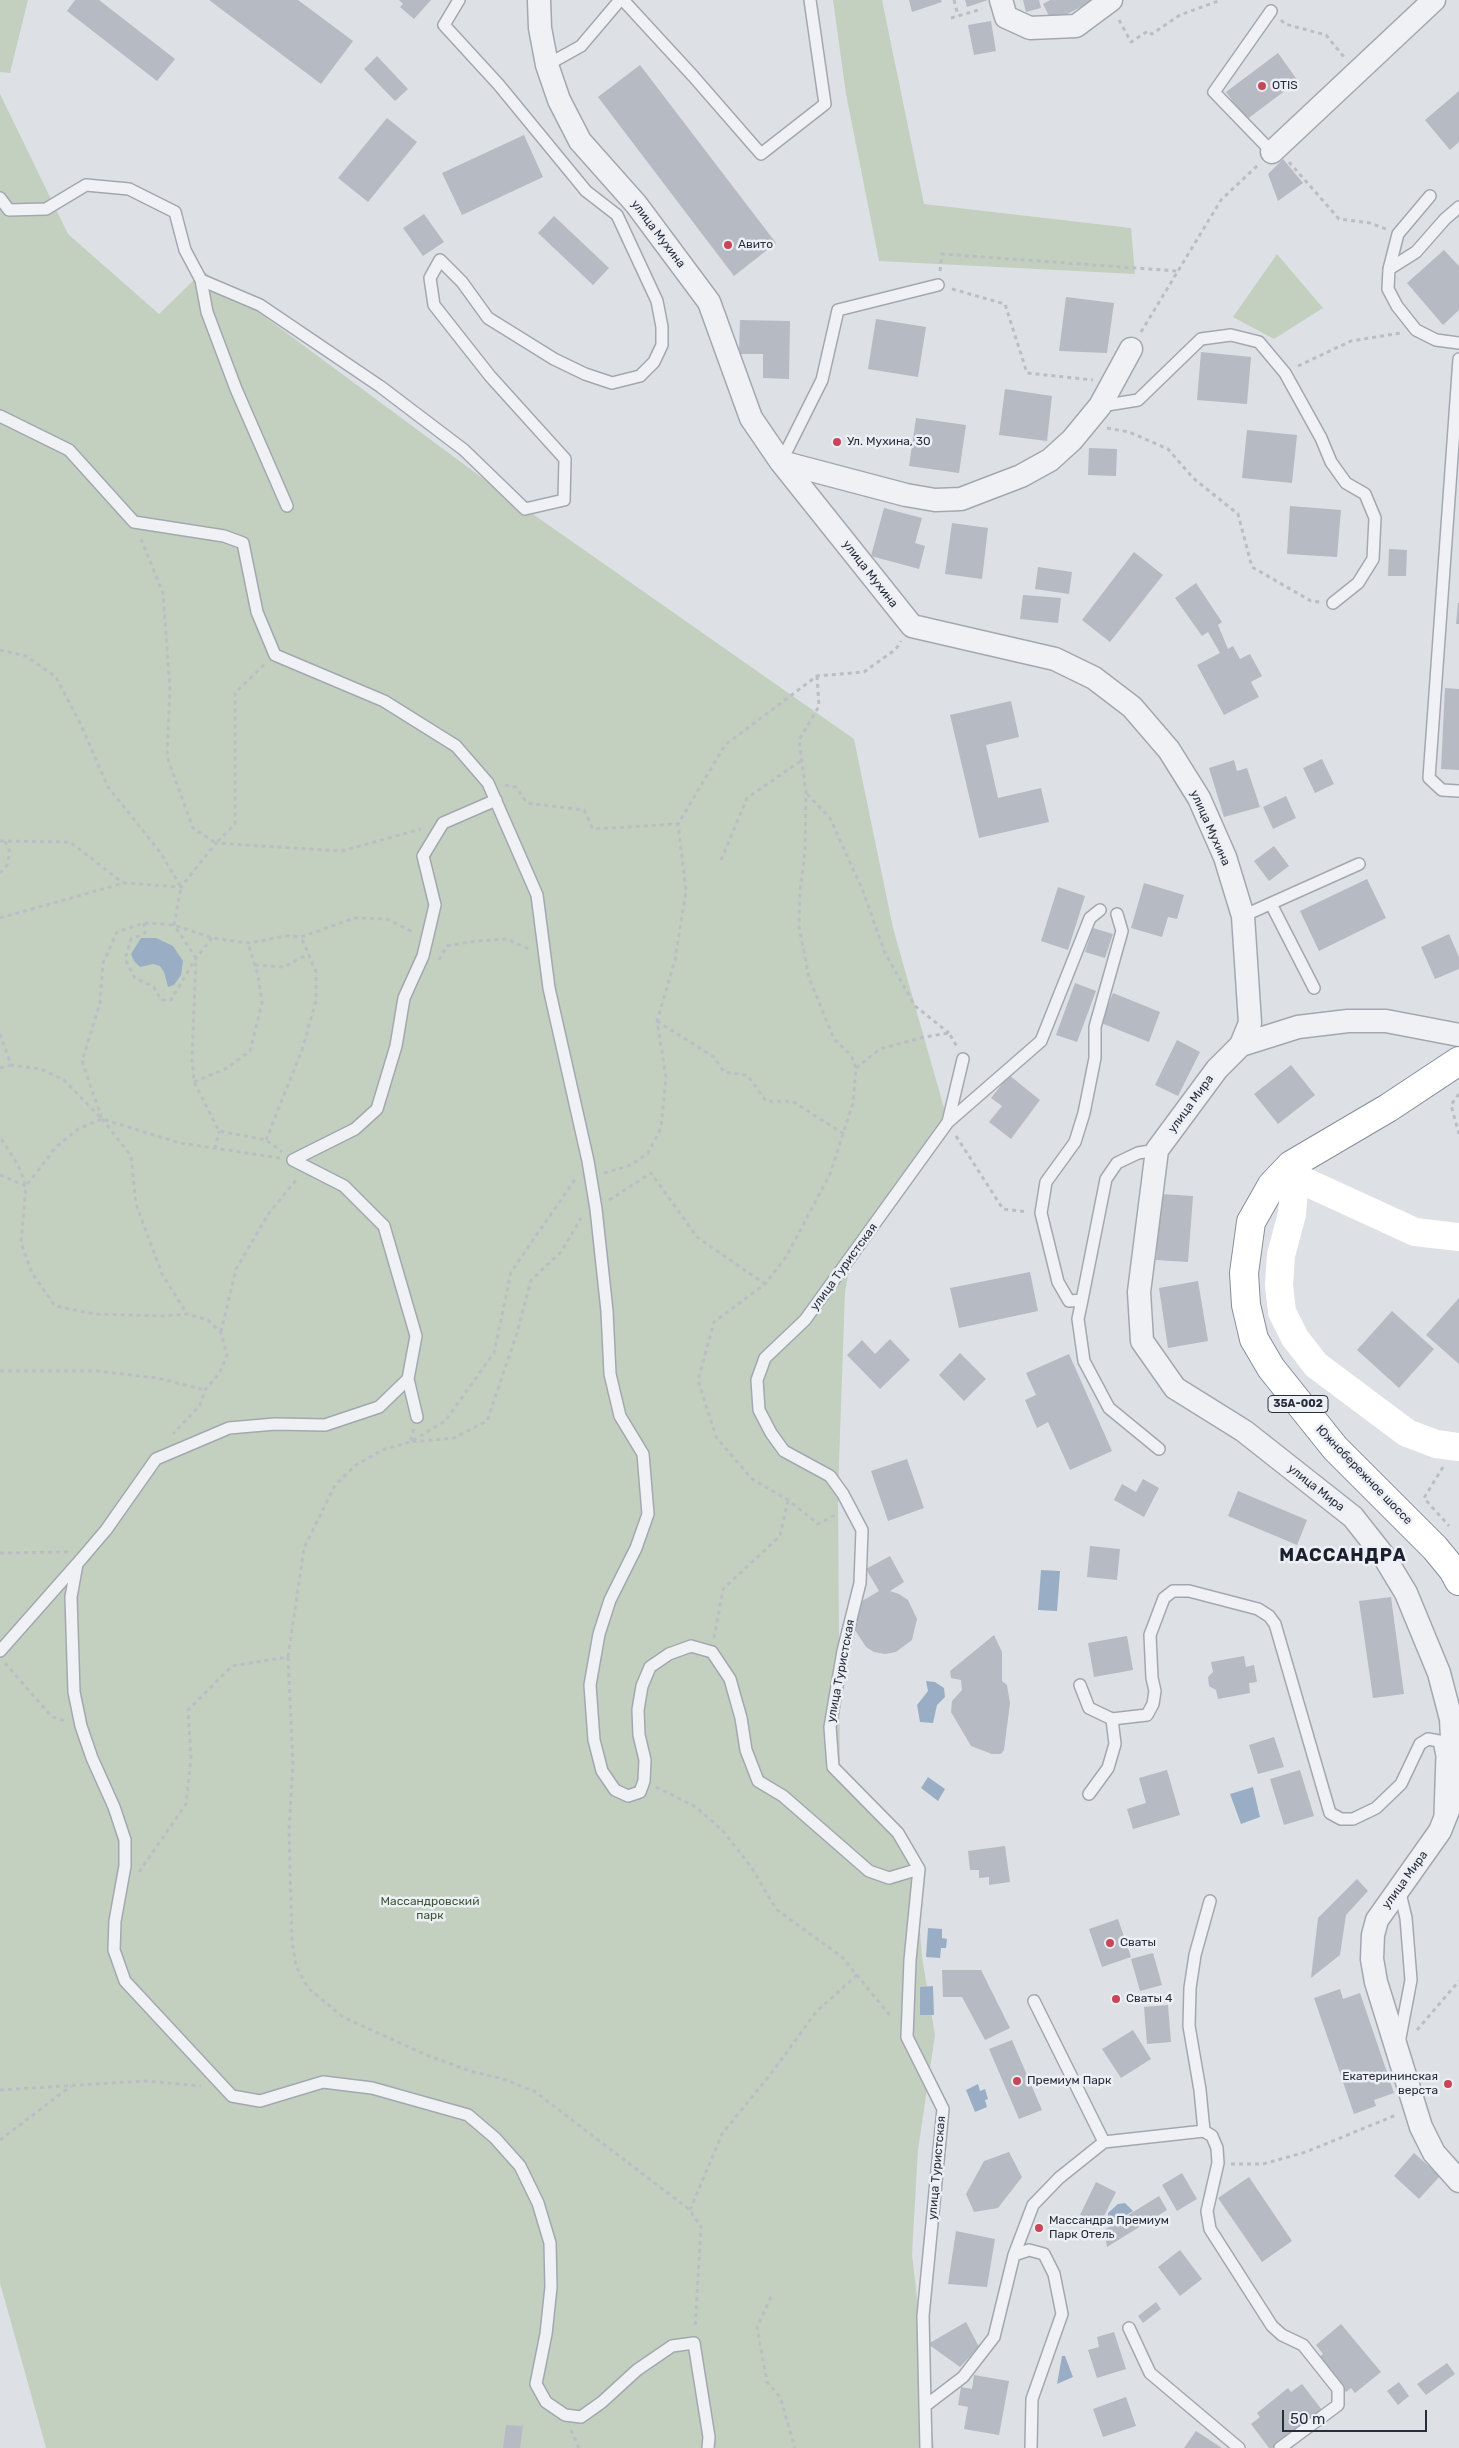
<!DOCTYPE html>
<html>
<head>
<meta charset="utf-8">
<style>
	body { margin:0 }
	#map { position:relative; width:1459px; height:2448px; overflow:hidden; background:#dde1e6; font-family:Rubik,sans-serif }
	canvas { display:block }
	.scale { position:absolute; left:1282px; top:2410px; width:145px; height:22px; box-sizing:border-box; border:2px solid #272e3c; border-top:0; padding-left:6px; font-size:15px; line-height:18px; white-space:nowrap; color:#272e3c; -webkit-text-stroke:4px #eceff4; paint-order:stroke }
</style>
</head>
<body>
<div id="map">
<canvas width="1459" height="2448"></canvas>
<div class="scale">50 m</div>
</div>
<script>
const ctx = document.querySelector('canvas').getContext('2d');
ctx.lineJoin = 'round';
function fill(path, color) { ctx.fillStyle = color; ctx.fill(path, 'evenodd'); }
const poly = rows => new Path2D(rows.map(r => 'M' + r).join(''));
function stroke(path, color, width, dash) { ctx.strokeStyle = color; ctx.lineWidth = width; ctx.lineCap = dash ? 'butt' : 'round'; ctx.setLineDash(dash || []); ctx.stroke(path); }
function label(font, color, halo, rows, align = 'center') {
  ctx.font = font + ' Rubik,sans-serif'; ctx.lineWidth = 5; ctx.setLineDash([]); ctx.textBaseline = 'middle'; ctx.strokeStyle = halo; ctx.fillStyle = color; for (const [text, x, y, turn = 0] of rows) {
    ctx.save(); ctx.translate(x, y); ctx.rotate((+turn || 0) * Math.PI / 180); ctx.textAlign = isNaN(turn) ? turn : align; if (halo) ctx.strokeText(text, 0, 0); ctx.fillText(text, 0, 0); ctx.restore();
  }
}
fill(poly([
	[0,0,28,0,10,73,0,72],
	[833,0,882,0,924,204,1131,228,1135,274,879,261,846,94],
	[0,94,68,234,159,314,203,271,500,491,854,739,893,928,950,1129,852,1256,845,1292,838,1492,840,1780,914,1855,922,1957,935,2035,918,2150,912,2254,934,2448,46,2448,0,2283],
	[1277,254,1323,308,1274,339,1233,317]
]), '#c3d0bf');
fill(poly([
	[141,938,156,938,173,946,183,961,181,975,174,985,168,987,164,972,160,966,153,964,140,967,134,961,131,954],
	[1041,1570,1060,1571,1057,1611,1038,1610],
	[926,1681,935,1682,944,1688,945,1697,937,1705,933,1723,920,1722,917,1705,928,1691],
	[928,1777,945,1789,938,1801,921,1788],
	[1253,1787,1260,1817,1241,1824,1230,1794],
	[928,1928,942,1929,942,1938,947,1939,946,1948,941,1948,940,1958,926,1957],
	[933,1986,934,2015,920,2015,920,1987],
	[978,2084,980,2091,985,2089,988,2099,985,2100,987,2107,975,2112,966,2090],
	[1125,2203,1133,2211,1108,2226,1108,2213,1118,2204],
	[1062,2356,1065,2356,1073,2377,1057,2384]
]), '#99aec5');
fill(poly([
	[75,0,99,0,175,59,157,81,67,11],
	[209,0,298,0,353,41,321,84],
	[399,0,431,0,414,19,400,7,403,4],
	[909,0,941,0,942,2,912,12],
	[965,0,988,0,967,7],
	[1023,0,1039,0,1041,8,1026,12],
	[1050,0,1094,0,1052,22,1043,4],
	[991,21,996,51,974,55,968,25],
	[1278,53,1298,81,1246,120,1226,92],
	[377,56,408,89,395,101,364,69],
	[640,65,776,243,734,276,598,97],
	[1459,91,1459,142,1450,150,1425,120],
	[387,118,417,142,368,202,338,178],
	[524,135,543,177,462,215,442,173],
	[1283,159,1303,183,1278,201,1268,174],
	[424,214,444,242,423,256,403,228],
	[554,216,609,268,593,285,538,233],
	[1444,250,1459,266,1459,310,1443,325,1407,283],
	[1066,297,1114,303,1107,353,1059,351],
	[876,319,926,327,918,377,868,369],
	[740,320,790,321,789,379,763,378,763,354,739,354],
	[1201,352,1251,357,1247,404,1197,400],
	[1005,389,1052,396,1047,441,999,435],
	[916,418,966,425,959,473,909,466],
	[1247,430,1297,435,1292,483,1242,478],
	[1089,448,1117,449,1116,476,1088,475],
	[1290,506,1341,510,1337,557,1287,554],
	[884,508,922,518,915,543,925,546,919,569,871,556],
	[952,523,988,528,982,579,945,574],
	[1389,549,1407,550,1406,576,1388,576],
	[1134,552,1163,575,1110,642,1082,620],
	[1038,567,1072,572,1069,594,1035,589],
	[1196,583,1222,622,1218,625,1228,649,1233,646,1240,659,1250,654,1262,676,1251,682,1259,697,1224,715,1197,665,1220,653,1208,632,1202,636,1175,598],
	[1023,595,1061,598,1058,623,1020,619],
	[1458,603,1459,603,1459,624,1456,624],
	[1445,688,1459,689,1459,770,1441,769],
	[1011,701,1019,737,986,745,998,798,1041,788,1049,822,979,838,950,715],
	[1322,759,1334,784,1315,793,1303,768],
	[1234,760,1237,771,1247,768,1260,807,1224,817,1209,768],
	[1286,796,1296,818,1273,829,1263,807],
	[1274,846,1289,866,1269,881,1254,861],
	[1367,879,1386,918,1319,951,1300,911],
	[1144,883,1184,895,1177,919,1168,917,1162,937,1131,928],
	[1058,887,1085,896,1068,950,1041,941],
	[1093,928,1113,934,1105,958,1085,952],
	[1449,934,1459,957,1459,969,1435,979,1421,947],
	[1075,983,1096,991,1077,1042,1056,1035],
	[1113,993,1160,1012,1149,1042,1101,1023],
	[1177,1040,1200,1052,1178,1096,1155,1085],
	[1291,1065,1315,1095,1278,1124,1254,1094],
	[1009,1075,1040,1100,1011,1139,989,1122,1002,1106,991,1098],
	[1161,1194,1193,1196,1188,1262,1156,1260],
	[1030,1272,1038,1311,959,1328,950,1288],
	[1198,1281,1208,1341,1168,1348,1159,1288],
	[1459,1298,1459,1364,1426,1335],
	[1392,1311,1434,1349,1399,1388,1357,1350],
	[890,1339,910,1360,880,1389,847,1355,862,1340,875,1354],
	[960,1353,986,1379,964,1401,939,1375],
	[1069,1354,1112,1451,1070,1470,1048,1422,1037,1428,1025,1400,1036,1395,1026,1373],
	[907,1459,924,1508,888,1521,871,1471],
	[1143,1479,1159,1488,1144,1517,1114,1500,1122,1484,1136,1492],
	[1238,1491,1307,1520,1297,1545,1228,1516],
	[1090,1546,1120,1549,1117,1580,1087,1577],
	[890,1556,904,1582,890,1591,899,1594,908,1600,917,1619,912,1640,896,1652,885,1654,874,1652,866,1647,855,1630,854,1620,862,1601,879,1591,866,1569],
	[1391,1597,1404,1694,1373,1698,1359,1601],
	[994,1635,1002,1652,1002,1681,1007,1685,1010,1703,1004,1750,1001,1754,992,1754,971,1746,951,1712,952,1701,962,1690,961,1680,951,1678,950,1671],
	[1127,1636,1133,1670,1094,1677,1088,1643],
	[1244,1656,1246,1667,1254,1665,1257,1682,1249,1683,1250,1693,1218,1699,1216,1690,1209,1686,1208,1677,1213,1672,1211,1662],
	[1274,1737,1284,1767,1258,1774,1249,1745],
	[1167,1770,1180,1815,1133,1829,1127,1809,1146,1803,1139,1778],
	[1300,1770,1314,1816,1284,1825,1270,1779],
	[1005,1846,1010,1882,989,1885,989,1877,979,1878,979,1870,970,1870,968,1851],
	[1357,1879,1368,1891,1346,1915,1340,1955,1311,1978,1318,1918],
	[1118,1919,1131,1957,1102,1967,1089,1929],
	[1153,1953,1162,1985,1140,1991,1131,1959],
	[942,1970,981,1970,1010,2028,985,2040,962,1997,943,1997],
	[1340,1989,1343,1999,1360,1993,1394,2093,1374,2100,1376,2106,1354,2114,1314,1998],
	[1168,2005,1171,2042,1147,2044,1144,2007],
	[1133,2030,1151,2059,1121,2078,1102,2049],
	[1012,2040,1042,2110,1019,2119,989,2049],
	[1009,2152,1022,2177,998,2208,974,2212,966,2194,984,2161],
	[1414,2153,1440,2176,1419,2199,1394,2176],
	[1182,2173,1197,2199,1177,2211,1162,2185],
	[1249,2177,1292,2241,1262,2262,1218,2198],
	[1096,2182,1116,2192,1100,2224,1080,2215],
	[1159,2196,1167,2210,1107,2247,1104,2230],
	[956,2231,995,2239,987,2287,948,2284],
	[1180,2250,1202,2279,1180,2296,1158,2267],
	[1156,2302,1161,2309,1143,2323,1138,2316],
	[966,2322,979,2347,960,2367,928,2344],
	[1341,2324,1381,2372,1355,2393,1351,2388,1346,2392,1318,2358,1323,2354,1316,2345],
	[1114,2332,1126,2369,1097,2378,1088,2350,1099,2347,1097,2337],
	[1447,2363,1455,2374,1426,2395,1417,2384],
	[974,2375,1009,2381,999,2435,964,2429,968,2407,958,2405,961,2387,972,2389],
	[1399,2382,1409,2396,1398,2405,1387,2391],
	[1302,2384,1322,2410,1273,2448,1269,2448,1251,2424,1260,2417,1257,2413,1288,2388,1291,2392],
	[1126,2397,1136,2426,1103,2437,1093,2409],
	[506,2425,523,2426,520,2448,503,2448],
	[1196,2431,1222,2448,1184,2448]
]), '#b5bac3');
const lane = poly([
	[623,0,693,76,761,154,825,104,810,0],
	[1271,11,1214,92,1272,152],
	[547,65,581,46,620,0],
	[0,198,9,210,46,209,86,185,129,189,175,212,185,250,201,280],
	[1459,207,1445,219,1416,252,1389,269,1388,289,1397,306,1416,330,1436,340,1459,343],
	[1389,269,1398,234,1430,196],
	[1459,359,1429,778,1442,790,1459,791],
	[1101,406,1138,400,1201,339,1231,335,1259,342,1285,373,1321,438,1331,462,1346,483,1365,494,1375,518,1373,559,1358,583,1333,603],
	[0,416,69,450,134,522,224,536,243,543,257,612,275,655,384,701,456,746,488,783,537,895,549,988,588,1161,596,1209,607,1311,610,1374,620,1416,643,1454,648,1514,636,1548,610,1600,599,1634,590,1685,594,1740,602,1771,615,1790,628,1796,640,1792,644,1781,645,1760,639,1735,638,1710,642,1686,650,1667,669,1654,691,1646,712,1652,730,1679,741,1718,746,1750,758,1781,783,1796,869,1871,889,1878,919,1869],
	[781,462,822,380,838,310,938,285],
	[287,506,236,389,207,312,201,280,260,305,381,387,464,450,525,509,564,500,565,459,490,376,434,305,430,278,440,260,462,282,488,318,554,359,585,374,612,383,640,376,654,362,662,345,662,327,657,301,617,215,586,191,499,85,444,25,459,0],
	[1271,904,1314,988],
	[1117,914,1122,931,1095,1027,1095,1058,1084,1113,1075,1142,1046,1182,1041,1213,1058,1282,1069,1301,1082,1300,1106,1179,1117,1163,1138,1153,1157,1150],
	[1243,916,1359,864],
	[948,1122,963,1059],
	[1082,1300,1078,1319,1084,1361,1109,1408,1159,1449],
	[408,1379,379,1407,325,1425,275,1424,229,1428,156,1459,106,1530,77,1564,71,1597,74,1692,81,1726,92,1758,114,1807,125,1840,125,1866,115,1921,114,1950,125,1981,232,2096,260,2101,323,2082,372,2088,468,2115,495,2138,520,2166,538,2203,550,2243,551,2287,546,2334,536,2384,546,2402,565,2415,581,2417,602,2402,637,2370,672,2346,694,2343,709,2437,708,2448],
	[417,1417,408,1379,416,1336,384,1226,344,1186,293,1160,355,1129,377,1109,396,1046,404,998,423,956,435,905,423,856,443,823,496,800],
	[0,1651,77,1564],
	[1080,1685,1089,1708,1112,1719,1147,1715,1153,1704,1155,1691,1152,1678,1150,1635,1164,1598,1173,1591,1189,1591,1258,1609,1269,1616,1275,1624,1330,1813,1341,1819,1353,1819,1376,1808,1401,1784,1420,1744,1428,1739,1439,1741,1442,1756,1440,1814],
	[1089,1794,1108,1768,1115,1744,1112,1719],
	[1399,1889,1406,1918,1411,1980,1399,2043],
	[1210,1901,1195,1955,1190,1988,1189,2026,1200,2090,1204,2131,1212,2136,1217,2148,1218,2163,1207,2211,1210,2229,1272,2326,1282,2335,1303,2345,1338,2389,1338,2405,1280,2448],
	[1104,2142,1204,2131],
	[1014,2255,1033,2205,1059,2178,1104,2142,1034,2001],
	[1129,2328,1150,2373,1239,2448],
	[925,2406,926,2448],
	[1031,2448,1032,2399,1062,2314,1054,2274,1044,2254,1029,2250,1014,2255,994,2337,963,2377,925,2406,923,2316,943,2109,907,2037,910,1960,919,1869,898,1833,833,1767,830,1727,843,1651,860,1583,862,1530,843,1494,830,1476,784,1451,771,1433,759,1410,757,1380,765,1358,805,1320,948,1122,1041,1041,1090,918,1100,910]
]);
const street = poly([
	[539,0,540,28,547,65,559,100,580,141,636,204,709,302,751,418,781,462,912,626,1055,659,1094,678,1132,707,1169,750,1199,798,1225,857,1243,916,1250,1023,1241,1045],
	[1001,0,1006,17,1030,28,1076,26,1111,0],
	[1272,152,1434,0],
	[781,462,906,495,935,500,961,499,1021,476,1050,460,1072,440,1100,406,1131,349],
	[1459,1035,1386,1021,1348,1021,1298,1027,1241,1045,1217,1069,1157,1150,1139,1292,1142,1341,1175,1388,1244,1431,1353,1517,1383,1555,1406,1593,1439,1673,1451,1719,1455,1793,1440,1831,1377,1920,1373,1935,1372,1959,1376,1982,1421,2127,1434,2153,1459,2181]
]);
const highway = poly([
	[1459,1061,1388,1108,1291,1165,1272,1185,1251,1222,1244,1273,1246,1305,1254,1339,1271,1368,1335,1448,1435,1548,1453,1570,1459,1581]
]);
stroke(lane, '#a3a8b0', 14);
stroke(street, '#a3a8b0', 25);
stroke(highway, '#858e9c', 30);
stroke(poly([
	[954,0,958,16],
	[951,18,982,9],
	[1119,20,1131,42,1148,31,1152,34,1180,15,1221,0],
	[1281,20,1285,24,1326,35,1344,57],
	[1289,162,1339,219,1370,223,1386,229],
	[940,271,942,254,1177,271],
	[952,289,1005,304,1027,373,1093,380],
	[1141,332,1221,200,1258,165],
	[1298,366,1351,341,1401,333],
	[1107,428,1129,432,1168,449,1193,478,1238,514,1252,567,1311,601,1320,602],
	[141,539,163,593,170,689,167,757,193,828,216,843,235,824,235,693,265,664],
	[0,650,26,656,56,677,80,723,108,787,160,852,181,887,174,925,196,958,192,1058,194,1082,219,1131,266,1140,282,1152],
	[817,676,819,706,799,740,806,793,805,851,800,892,799,926,809,978,834,1039,851,1055,856,1068,853,1103,830,1174,786,1257,765,1284,714,1322,698,1380,716,1437,752,1479,788,1500,818,1524,837,1514],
	[505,785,516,787,527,803,584,810,593,829,678,824,725,745,817,676,864,672,896,649,901,641],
	[807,794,830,818,863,891,885,953,915,1006,949,1033],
	[0,841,70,842,123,883],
	[721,860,747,798,802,760],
	[0,873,7,865,10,852,5,841],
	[0,918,124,883,181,887,216,843,342,851,421,829],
	[144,923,145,933,131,939,125,959,135,978,154,987,161,1000,171,1000,196,958,212,938],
	[439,960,447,946,476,941,507,939,529,949],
	[255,965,284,967,308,954],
	[657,1021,714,1057,724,1072,747,1075,766,1101,792,1101,844,1134],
	[0,1034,11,1065,41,1069,64,1080,102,1119,78,1129,56,1147,26,1186,18,1165,0,1137],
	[0,1068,11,1065],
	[856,1068,880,1049,924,1037,949,1033,957,1047],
	[194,1082,227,1068,250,1051,262,1003,258,975,248,943],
	[1459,1094,1451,1105,1459,1134],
	[102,1119,131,1156,136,1204,162,1274,187,1314],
	[956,1136,1003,1209,1028,1212],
	[266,1140,302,1050,316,1001,316,972,301,937],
	[215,1149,219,1131],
	[280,1158,180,1143,102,1119,82,1061,100,1003,103,963,117,932,144,923,174,925,212,938,248,943,286,936,301,937,355,918,387,919,413,932],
	[604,1173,631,1165,648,1153,661,1128,666,1077,657,1021,675,960,686,891,678,824],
	[0,1175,26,1186,21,1243,32,1273,55,1306,95,1314,163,1316,187,1314,208,1320,221,1333,227,1355,220,1372,205,1390,200,1405,173,1434],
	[609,1200,651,1173,697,1237,765,1284],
	[221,1332,236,1269,269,1213,297,1179],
	[0,1371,98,1371,157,1378,205,1390],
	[414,1429,410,1442,454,1438,487,1421,517,1333,531,1280,561,1252,581,1218],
	[1443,1467,1424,1498,1449,1526],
	[0,1553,69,1552],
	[714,1638,723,1589,780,1536,788,1500],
	[288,1657,293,1764,289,1829,292,1941,296,1966,308,1988,343,2017,424,2054,473,2072,500,2078,534,2091,690,2210,701,2227,695,2329],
	[5,1663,52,1717,66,1721],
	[656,1787,696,1807,723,1831,752,1868,776,1909,842,1957,892,2018],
	[139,1872,186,1804,191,1757,188,1710,232,1666,288,1657,304,1548,335,1485,356,1465,382,1450,410,1442,445,1421,494,1353,511,1272,576,1178],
	[1417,2030,1459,1981],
	[0,2090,146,2081,201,2086],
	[0,2140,71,2086],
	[1231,2164,1263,2164,1306,2152,1396,2115],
	[690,2210,722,2134,773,2071,816,2012,858,1974],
	[771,2297,757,2327,767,2382,780,2397,795,2448],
	[571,2430,579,2448]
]), '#bcbec5', 3, [4, 4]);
stroke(lane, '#f0f1f5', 11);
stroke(street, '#f0f1f5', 22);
stroke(poly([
	[1459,1237,1415,1232,1295,1177,1292,1214,1281,1255,1279,1285,1282,1312,1295,1338,1316,1365,1407,1433,1436,1444,1459,1447]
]), '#fff', 28);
stroke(highway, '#fff', 28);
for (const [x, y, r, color] of [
	[1262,86,5,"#c84657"],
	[728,245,5,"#c84657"],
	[837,442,5,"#c84657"],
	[1110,1943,5,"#c84657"],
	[1116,1999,5,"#c84657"],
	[1017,2081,5,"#c84657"],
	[1448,2084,5,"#c84657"],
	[1039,2228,5,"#c84657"]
]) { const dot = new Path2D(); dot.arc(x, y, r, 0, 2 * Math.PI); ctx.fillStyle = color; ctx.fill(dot); stroke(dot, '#eceff4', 2); }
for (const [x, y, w] of [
	[1298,1404,60]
]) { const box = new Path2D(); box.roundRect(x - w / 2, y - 8.5, w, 17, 4); ctx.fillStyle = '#eceff4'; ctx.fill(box); stroke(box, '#272e3c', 1); }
label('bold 11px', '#272e3c', null, [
	["35А-002",1298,1404]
]);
label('12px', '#272e3c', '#eceff4', [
	["OTIS",1272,86],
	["Авито",738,245],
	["Ул. Мухина, 30",847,442],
	["Сваты",1120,1943],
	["Сваты 4",1126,1999],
	["Екатерининская",1438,2077,"right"],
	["верста",1438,2091,"right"],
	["Премиум Парк",1027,2081],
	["Массандра Премиум",1049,2221],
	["Парк Отель",1049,2235]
], 'left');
label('12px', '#272e3c', '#eceff4', [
	["улица Мухина",658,234,53],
	["улица Мухина",870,574,52],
	["улица Мухина",1210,828,66],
	["улица Мира",1191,1104,-54],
	["улица Туристская",844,1267,-54],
	["Южнобережное шоссе",1364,1475,46],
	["улица Мира",1316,1488,38],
	["улица Туристская",841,1671,-79],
	["улица Мира",1405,1880,-54],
	["улица Туристская",937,2168,-85]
]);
label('12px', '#3b5735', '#eceff4', [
	["Массандровский",430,1902],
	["парк",430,1916]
]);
ctx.letterSpacing = '1px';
label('bold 18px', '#1a202d', '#eceff4', [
	["МАССАНДРА",1343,1556]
]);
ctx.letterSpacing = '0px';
</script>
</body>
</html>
